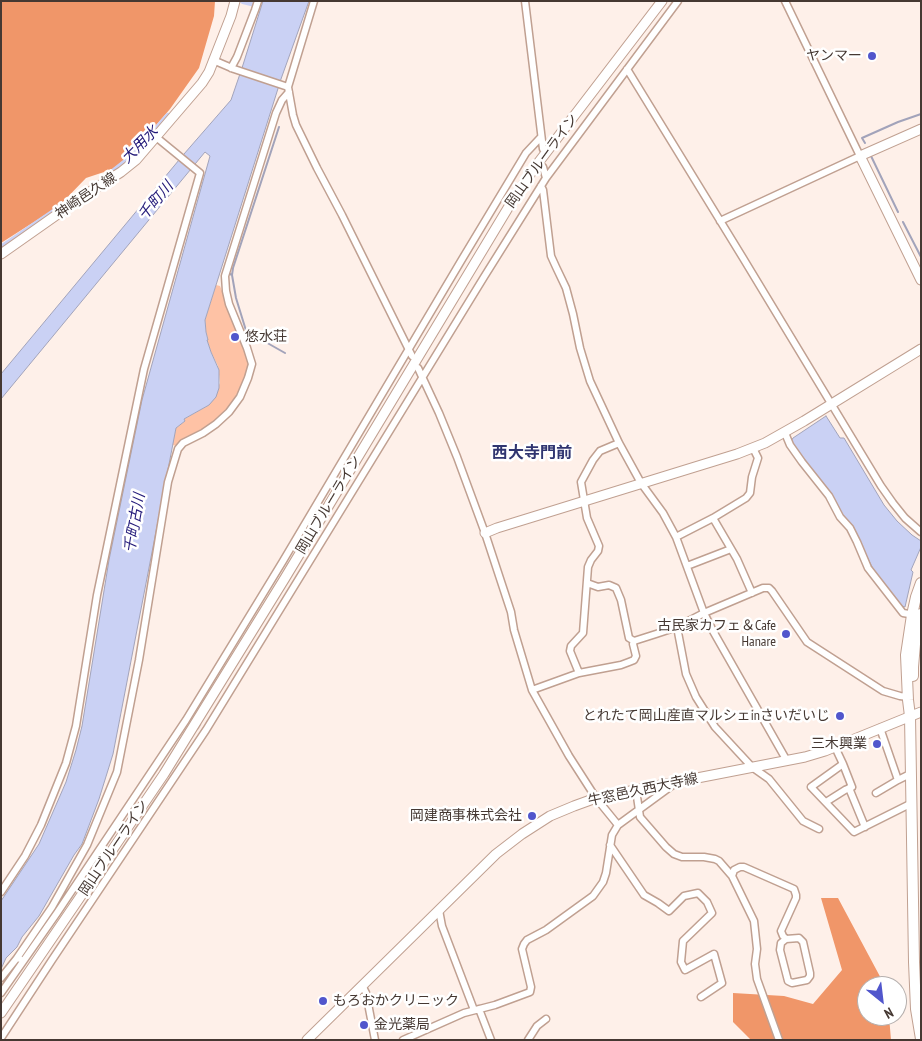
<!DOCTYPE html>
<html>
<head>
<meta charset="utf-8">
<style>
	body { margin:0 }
	#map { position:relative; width:922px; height:1041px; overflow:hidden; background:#fef0e9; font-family:"PT Sans Narrow",sans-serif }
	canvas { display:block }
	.frame { position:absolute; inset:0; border:2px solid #453832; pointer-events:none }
	.north { position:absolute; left:857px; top:976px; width:50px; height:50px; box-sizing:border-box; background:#fff; border:1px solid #b5afad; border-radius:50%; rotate:151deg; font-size:14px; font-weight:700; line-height:20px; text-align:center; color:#453832 }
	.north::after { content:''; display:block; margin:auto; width:18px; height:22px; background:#5156cc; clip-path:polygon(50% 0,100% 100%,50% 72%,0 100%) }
</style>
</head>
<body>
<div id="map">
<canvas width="922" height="1041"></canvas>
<div class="frame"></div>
<div class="north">N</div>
</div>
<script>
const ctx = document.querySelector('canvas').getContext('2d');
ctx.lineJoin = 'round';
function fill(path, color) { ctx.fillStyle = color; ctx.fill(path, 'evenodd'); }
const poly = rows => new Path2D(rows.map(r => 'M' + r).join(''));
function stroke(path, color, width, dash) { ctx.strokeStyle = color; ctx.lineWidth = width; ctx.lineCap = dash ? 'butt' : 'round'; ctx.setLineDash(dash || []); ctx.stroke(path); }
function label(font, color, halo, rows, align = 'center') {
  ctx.font = font + ' "PT Sans Narrow","Noto Sans JP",sans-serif'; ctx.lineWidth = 5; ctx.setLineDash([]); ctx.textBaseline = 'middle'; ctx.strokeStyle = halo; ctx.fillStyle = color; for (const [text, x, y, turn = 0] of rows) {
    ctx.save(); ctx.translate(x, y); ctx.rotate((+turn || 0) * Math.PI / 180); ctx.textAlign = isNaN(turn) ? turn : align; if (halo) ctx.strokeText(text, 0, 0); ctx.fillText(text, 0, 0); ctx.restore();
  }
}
fill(poly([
	[216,285,220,286,244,346,249,365,240,388,233,401,224,412,216,420,204,428,181,440,177,446,172,445,176,428,185,421,184,419,209,405,220,383,218,366,211,352,207,340,208,339,206,332,205,320]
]), '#fec2a5');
fill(poly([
	[1,1,215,1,214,16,199,68,170,109,132,153,113,169,86,178,59,206,1,243],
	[821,898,838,898,884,984,884,986,867,986,867,1016,889,1016,891,1040,751,1040,733,1022,733,993,784,996,813,1004,842,970]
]), '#f09669');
const water = poly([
	[263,1,309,1,281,79,205,320,206,332,208,340,207,340,211,352,219,370,219,388,216,397,209,405,184,419,185,421,176,428,113,754,99,799,82,844,74,855,39,916,22,937,17,947,6,958,1,969,1,901,39,844,66,782,76,750,82,726,109,560,142,400,210,156,205,152,1,399,1,374,184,154,231,100,242,68,263,1],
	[826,416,840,438,844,438,884,505,897,521,912,535,921,541,921,547,911,570,913,572,905,607,902,606,873,569,860,542,852,527,841,514,791,441,793,438,826,416]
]);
fill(water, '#cad1f4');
stroke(water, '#a2a3ba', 1);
stroke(poly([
	[865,143,862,138,898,122,921,114],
	[871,156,898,212],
	[903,222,921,257],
	[228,273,232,275,236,298,248,337,255,336,285,353],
	[232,275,233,268,279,127]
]), '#a2a3ba', 2);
stroke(poly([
	[243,1,255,4],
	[110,174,133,156,168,116],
	[1,248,58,209]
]), '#cad1f4', 6);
stroke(poly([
	[287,564,296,569],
	[191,722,200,727]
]), '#d9cbc4', 6, [6, 3]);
const street = poly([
	[314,1,288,87,293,115,296,125,317,168,342,215,412,356],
	[525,1,543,149],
	[213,60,234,69,288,87],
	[231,68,237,57,255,10,258,1],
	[627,69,743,258,881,486,893,503,905,518,921,532],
	[543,167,546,178],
	[541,186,543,190,551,256,556,267,566,288,573,314,580,348,590,381,619,443,641,483,663,513,676,537,704,613,713,631,787,761],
	[720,221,860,156,785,1],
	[418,368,439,413,457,457,485,533,511,612,514,630,532,690,569,756,596,798,618,825],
	[785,433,790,445,802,462,829,496,840,517,850,528,857,542,868,568,903,613,915,615],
	[713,518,737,559,752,593],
	[676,537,713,518,746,498,750,493,752,477,758,458,753,448],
	[687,566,731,549],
	[587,583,598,587,609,585,616,588,621,600,629,638,634,641],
	[677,627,686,674,696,697,715,727,752,767,769,779,803,821,819,829],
	[579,673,570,651,571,646,583,633,588,567,591,560,598,551,599,546,587,518,581,482,593,460,600,451,619,443],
	[532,690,579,673,621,665,629,662,634,660,636,656,633,644,634,641,656,634,677,627,704,613,763,588,769,588,772,591,807,642,883,691,900,696,908,697],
	[880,728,898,780,910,774],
	[835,747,843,764,811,787,854,832,910,804],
	[849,788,865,827],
	[636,790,640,817,666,847,674,854,682,857,704,857,715,859,719,861,732,876,754,921,757,949,755,964,757,979,779,1040],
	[876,793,898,780],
	[826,802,845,790,852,787,843,764],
	[610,845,644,895,658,903,669,911,684,896,698,893,707,902,712,913,683,941,681,962,685,970,714,954,722,983,701,997],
	[732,876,734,870,740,867,744,867,794,889,796,895,796,898,781,931,783,936,786,939,781,943,780,950,788,981,792,983,807,980,810,976,810,973,803,942,799,938,786,939],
	[1,892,25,856,41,825,66,763,76,726,97,595,144,369,200,173,156,137],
	[439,910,442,926,474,1010],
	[17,958,52,907,87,845,117,772,139,660,168,482,178,449,183,443,203,433,216,424,229,412,240,397,248,378,252,364,247,348,229,304,226,291,225,276,276,113,282,100,289,92],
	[1,978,17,958,20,959],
	[362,985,366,993,375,1040],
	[1,993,57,913,186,720,283,561,461,261,526,153,541,137],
	[479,1009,491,1040],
	[1,1038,52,960,206,730,484,277,546,178,678,1],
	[403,1040,464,1013,495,1005,530,992,531,987,522,949,524,944,527,940,546,930,593,896,603,882,606,873,612,835,618,825,674,784],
	[528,1040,537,1026,546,1019]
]);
const secondary = poly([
	[921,129,860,156,921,280],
	[1,254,82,197,121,172,136,160,202,83,209,72,231,16,235,1],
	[485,533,497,528,737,454,765,443,804,421,921,349],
	[1,1013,130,824,164,774,285,578,514,198,535,167,662,1],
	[307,1040,496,854,522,834,550,816,574,806,596,798,615,794,805,757,825,751,921,712]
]);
const primary = poly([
	[921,583,916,597,912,615,906,655,908,700,910,716,914,962,916,1009,921,1039],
	[913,676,913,667,915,644,921,614]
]);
stroke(street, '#c0a091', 9);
stroke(secondary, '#c0a091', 11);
stroke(primary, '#c0a091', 12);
stroke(street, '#fff', 6);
stroke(secondary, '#fff', 9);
stroke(primary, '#fff', 10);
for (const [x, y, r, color] of [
	[872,56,5,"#5156cc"],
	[235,337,5,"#5156cc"],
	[786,634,5,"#5156cc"],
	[840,716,5,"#5156cc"],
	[877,744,5,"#5156cc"],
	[532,816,5,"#5156cc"],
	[323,1001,5,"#5156cc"],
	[364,1025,5,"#5156cc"]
]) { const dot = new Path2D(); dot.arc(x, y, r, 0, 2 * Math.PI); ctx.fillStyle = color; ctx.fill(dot); stroke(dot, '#fff', 2); }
label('14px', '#453832', '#fff', [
	["ヤンマー",862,56],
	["悠水荘",245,337,"left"],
	["古民家カフェ＆Cafe",776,626],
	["Hanare",776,642],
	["とれたて岡山産直マルシェinさいだいじ",830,716],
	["三木興業",867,744],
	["岡建商事株式会社",522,816],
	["もろおかクリニック",333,1001,"left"],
	["金光薬局",374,1025,"left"]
], 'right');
label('14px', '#453832', '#fff', [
	["岡山ブルーライン",542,161,-54],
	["神崎邑久線",86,196,-34],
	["岡山ブルーライン",329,505,-59],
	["牛窓邑久西大寺線",643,790,-12],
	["岡山ブルーライン",114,848,-56]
]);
label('italic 15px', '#221979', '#fff', [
	["大用水",140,145,-45],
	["千町川",156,201,-50],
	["千町古川",135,523,-80]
]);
label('bold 16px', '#303570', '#fff', [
	["西大寺門前",532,453]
]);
</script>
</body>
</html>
